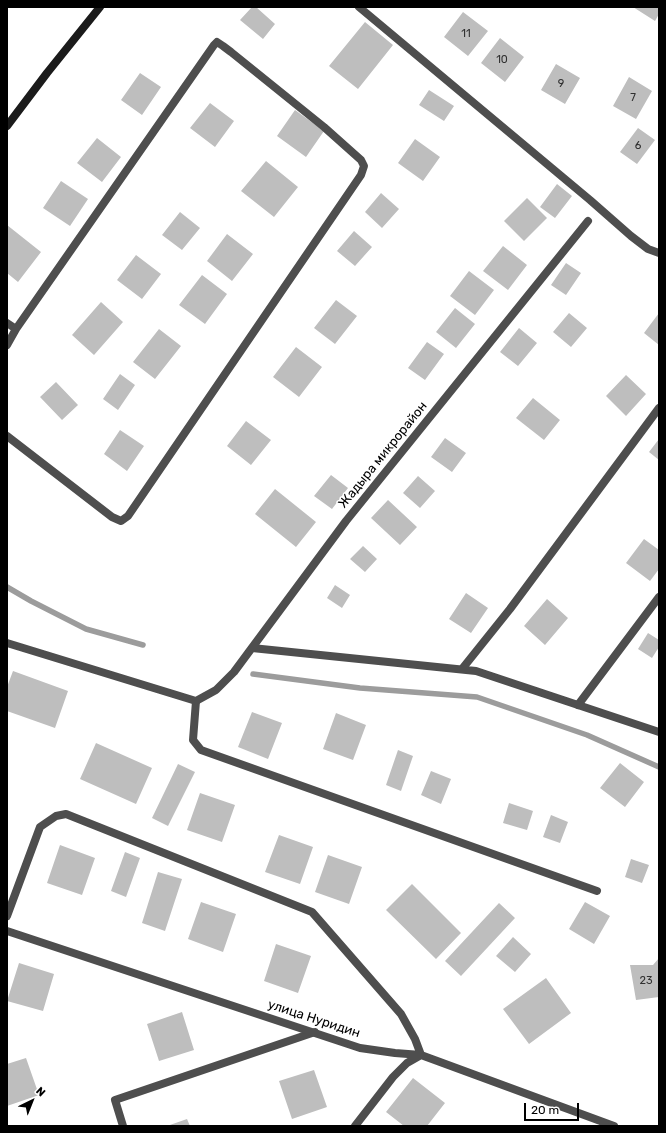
<!DOCTYPE html>
<html>
<head>
<meta charset="utf-8">
<style>
	body { margin:0 }
	#map { position:relative; width:666px; height:1133px; overflow:hidden; background:#fff; font-family:Rubik,sans-serif }
	canvas { display:block }
	.frame { position:absolute; inset:0; border:8px solid #000; pointer-events:none }
	.north { position:absolute; left:12px; top:1081px; width:40px; height:40px; -webkit-text-stroke:3px #fff; paint-order:stroke; rotate:43deg; font-size:11px; font-weight:700; line-height:16px; text-align:center; color:#000 }
	.north::after { content:''; display:block; margin:auto; width:14px; height:18px; background:#000; clip-path:polygon(50% 0,100% 100%,50% 72%,0 100%) }
	.scale { position:absolute; left:524px; top:1103px; width:55px; height:18px; box-sizing:border-box; border:2px solid #000; border-top:0; padding-left:5px; font-size:12px; line-height:14px; white-space:nowrap; color:#000; -webkit-text-stroke:3px #fff; paint-order:stroke }
</style>
</head>
<body>
<div id="map">
<canvas width="666" height="1133"></canvas>
<div class="frame"></div>
<div class="north">N</div>
<div class="scale">20 m</div>
</div>
<script>
const ctx = document.querySelector('canvas').getContext('2d');
ctx.lineJoin = 'round';
const poly = rows => new Path2D(rows.map(r => 'M' + r).join(''));
function stroke(path, color, width, dash) { ctx.strokeStyle = color; ctx.lineWidth = width; ctx.lineCap = dash ? 'butt' : 'round'; ctx.setLineDash(dash || []); ctx.stroke(path); }
function fill(path, color) { ctx.fillStyle = color; ctx.fill(path, 'evenodd'); }
function label(font, color, halo, rows, align = 'center') {
  ctx.font = font + ' Rubik,sans-serif'; ctx.lineWidth = 3; ctx.setLineDash([]); ctx.textBaseline = 'middle'; ctx.strokeStyle = halo; ctx.fillStyle = color; for (const [text, x, y, turn = 0] of rows) {
    ctx.save(); ctx.translate(x, y); ctx.rotate((+turn || 0) * Math.PI / 180); ctx.textAlign = isNaN(turn) ? turn : align; if (halo) ctx.strokeText(text, 0, 0); ctx.fillText(text, 0, 0); ctx.restore();
  }
}
stroke(poly([
	[7,587,31,601,86,629,143,645],
	[253,674,360,688,477,697,587,735,659,767]
]), '#9c9c9c', 5.5);
fill(poly([
	[252,7,256,7,275,24,263,39,240,20],
	[633,7,659,7,659,14,655,21],
	[463,12,488,31,468,56,444,37],
	[365,22,393,45,358,89,329,66],
	[500,38,524,57,505,82,481,63],
	[556,64,580,78,565,104,541,90],
	[140,73,161,87,142,115,121,100],
	[629,77,652,91,636,119,613,106],
	[429,90,454,106,444,121,419,105],
	[210,103,234,121,215,147,190,128],
	[295,110,324,131,306,157,277,136],
	[638,128,655,140,637,164,620,152],
	[97,138,121,157,102,182,77,163],
	[415,139,440,157,423,181,398,163],
	[266,161,298,187,274,217,241,191],
	[61,181,88,199,70,226,43,208],
	[557,184,572,196,555,218,540,207],
	[381,193,399,209,382,228,365,212],
	[527,198,547,218,524,241,504,221],
	[180,212,200,228,182,250,162,235],
	[7,225,41,252,18,282,7,273],
	[354,231,372,247,355,266,337,251],
	[227,234,253,254,232,281,207,261],
	[503,246,527,265,508,290,483,271],
	[136,255,161,274,142,299,117,280],
	[566,263,581,273,566,295,551,285],
	[469,271,494,290,475,315,450,296],
	[202,275,227,294,205,324,179,305],
	[336,300,357,316,335,344,314,328],
	[101,302,123,322,94,355,72,335],
	[455,308,475,324,456,348,436,332],
	[569,313,587,328,571,347,553,332],
	[659,313,659,345,644,333],
	[519,328,537,343,518,366,500,352],
	[159,329,181,346,155,379,133,362],
	[427,342,444,354,425,380,408,368],
	[296,347,322,367,299,397,273,377],
	[120,374,135,385,118,410,103,399],
	[626,375,646,394,626,416,606,396],
	[56,382,78,405,62,420,40,397],
	[533,398,560,420,544,440,516,418],
	[246,421,271,440,251,465,227,446],
	[120,430,144,446,127,471,104,454],
	[445,438,466,453,452,472,431,457],
	[659,439,659,460,649,452],
	[331,475,348,488,332,509,314,496],
	[418,476,435,491,420,508,403,493],
	[275,489,316,522,296,547,255,514],
	[388,500,417,527,400,545,371,518],
	[644,539,659,550,659,569,650,581,626,563],
	[363,546,377,559,365,572,350,559],
	[335,585,350,595,342,608,327,598],
	[466,593,488,608,471,633,449,619],
	[547,599,568,618,545,645,524,626],
	[648,633,659,640,659,647,652,658,638,649],
	[13,671,68,691,55,728,7,711,7,687],
	[252,712,282,723,268,759,238,747],
	[336,713,366,725,353,760,323,749],
	[96,743,152,768,136,804,80,779],
	[398,750,413,756,401,791,386,785],
	[620,763,644,782,625,807,600,788],
	[178,764,195,772,168,826,152,818],
	[431,771,451,779,441,804,421,795],
	[200,793,235,805,222,842,187,830],
	[509,803,533,811,527,830,503,823],
	[551,815,568,822,560,843,543,837],
	[279,835,313,847,300,884,265,872],
	[60,845,95,858,82,895,47,883],
	[125,852,140,858,126,897,111,891],
	[328,855,362,867,349,904,315,892],
	[631,859,649,865,642,883,625,877],
	[158,872,182,879,165,931,142,923],
	[412,884,461,933,436,959,386,910],
	[201,902,236,914,223,952,188,939],
	[585,902,610,916,594,944,569,929],
	[499,903,515,918,461,976,445,961],
	[513,937,531,954,515,972,496,956],
	[276,944,311,956,298,993,264,981],
	[659,958,659,997,636,1000,630,965,653,965],
	[19,963,54,974,43,1011,7,1001],
	[546,978,571,1013,529,1044,503,1009],
	[182,1012,194,1050,159,1061,147,1024],
	[26,1058,39,1095,7,1106,7,1064],
	[314,1070,327,1107,292,1119,279,1081],
	[413,1078,445,1103,427,1126,404,1126,386,1112],
	[187,1119,190,1126,167,1126]
]), '#bebebe');
stroke(poly([
	[196,701,193,740,201,750,597,891],
	[578,705,659,597],
	[123,1126,115,1100,315,1032]
]), '#4e4e4e', 8);
stroke(poly([
	[359,7,590,200,631,236,648,249,659,253],
	[7,323,16,329],
	[7,345,16,329,214,45,217,42,223,46,231,52,324,127,361,160,364,166,361,175,128,516,121,521,112,517,7,436],
	[7,643,196,701,216,690,234,672,346,521,588,221],
	[252,648,476,671,659,732],
	[462,669,510,609,659,408],
	[7,916,40,827,56,816,66,814,312,912,401,1014,415,1039,421,1055],
	[7,931,360,1048,395,1053,421,1055,614,1126],
	[355,1126,393,1077,407,1063,421,1055]
]), '#4e4e4e', 8);
stroke(poly([
	[7,126,47,73,100,7]
]), '#1b1b1b', 8);
label('11px', '#303030', null, [
	["11",466,34],
	["10",502,60],
	["9",561,84],
	["7",633,98],
	["6",638,146],
	["23",646,981]
]);
label('13px', '#000', '#fff', [
	["Жадыра микрорайон",383,455,-51],
	["улица Нуридин",314,1019,18]
]);
</script>
</body>
</html>
